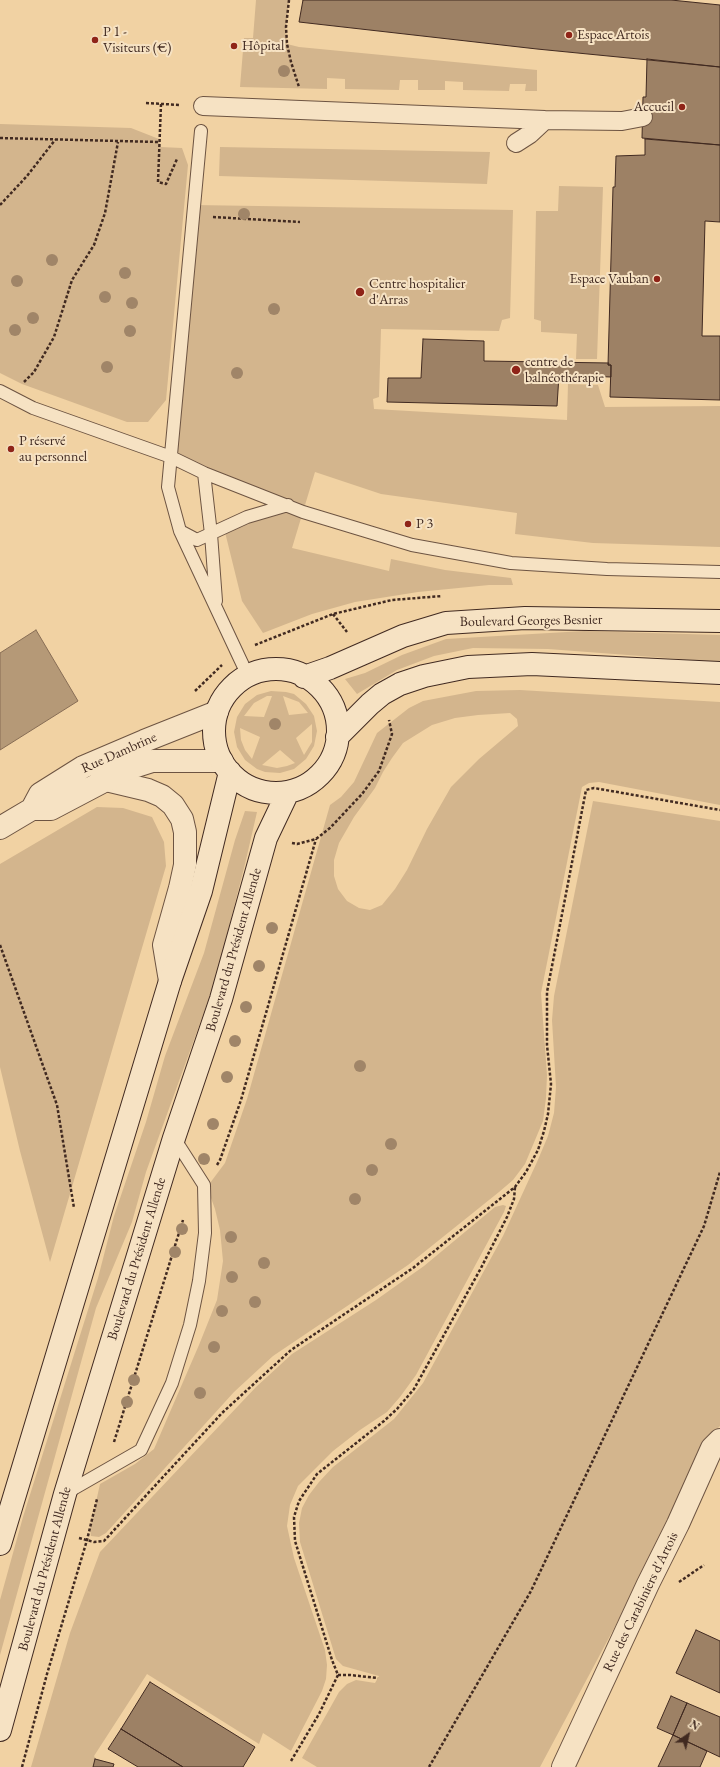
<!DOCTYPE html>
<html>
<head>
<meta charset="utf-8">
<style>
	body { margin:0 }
	#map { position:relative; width:720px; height:1767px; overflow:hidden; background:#f1d2a3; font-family:"EB Garamond",serif }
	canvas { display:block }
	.north { position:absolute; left:668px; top:1715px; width:40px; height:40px; -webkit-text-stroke:3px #f6e2c3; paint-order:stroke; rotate:34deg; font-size:11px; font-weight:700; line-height:16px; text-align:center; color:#412a21 }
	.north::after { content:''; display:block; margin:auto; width:14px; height:18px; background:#412a21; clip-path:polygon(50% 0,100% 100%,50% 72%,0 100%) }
</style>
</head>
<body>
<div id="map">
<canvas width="720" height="1767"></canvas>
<div class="north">N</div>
</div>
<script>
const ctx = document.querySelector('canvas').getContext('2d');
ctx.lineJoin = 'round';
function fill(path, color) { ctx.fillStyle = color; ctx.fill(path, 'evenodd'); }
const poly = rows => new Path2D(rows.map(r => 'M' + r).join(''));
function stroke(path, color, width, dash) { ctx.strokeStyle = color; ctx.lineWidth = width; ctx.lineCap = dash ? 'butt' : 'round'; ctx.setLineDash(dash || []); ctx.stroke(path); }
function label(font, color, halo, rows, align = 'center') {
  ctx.font = font + ' "EB Garamond",serif'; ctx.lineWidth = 4; ctx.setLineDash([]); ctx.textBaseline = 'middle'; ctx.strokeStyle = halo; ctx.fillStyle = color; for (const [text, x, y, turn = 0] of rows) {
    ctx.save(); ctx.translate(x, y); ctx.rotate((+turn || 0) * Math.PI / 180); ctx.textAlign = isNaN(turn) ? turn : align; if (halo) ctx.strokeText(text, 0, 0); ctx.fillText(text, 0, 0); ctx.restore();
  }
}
fill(poly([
	[256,0,289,0,286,27,287,44,299,47,537,70,537,91,525,91,526,84,510,84,509,91,463,90,463,82,445,81,445,90,418,90,418,80,400,80,399,90,345,89,345,79,327,78,327,89,240,87,244,38,253,38],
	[0,124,131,128,159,139,160,147,182,148,188,165,166,400,148,422,127,422,22,384,0,373],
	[220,147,490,152,487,184,219,176],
	[559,186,603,187,597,359,576,359,577,334,541,332,541,321,534,319,536,211,558,211],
	[194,205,513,210,510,318,502,320,499,331,381,329,379,397,373,399,374,409,567,420,568,384,598,385,605,407,720,406,720,547,593,543,515,534,517,513,381,494,315,472,292,548,389,571,391,559,445,570,511,578,513,585,489,585,418,592,355,602,312,614,263,633,242,601,224,528,287,505,171,457],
	[584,631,720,635,720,662,548,649,473,648,434,656,397,670,357,694,345,679,365,673,402,655,446,639],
	[520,690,720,702,720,805,599,782,589,783,582,787,541,993,547,1075,546,1098,543,1121,525,1164,513,1180,499,1192,408,1265,273,1356,234,1392,106,1533,99,1537,91,1536,90,1529,100,1484,135,1464,154,1449,199,1345,217,1300,223,1261,220,1230,215,1209,207,1187,225,1163,247,1099,330,805,341,797,354,782,377,733,409,708,423,701,476,691],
	[510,713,517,719,518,726,479,759,451,787,427,829,407,870,395,889,382,905,370,910,359,908,347,901,338,889,334,876,334,860,339,843,354,817,375,788,383,772,392,758,403,743,432,725,455,718,478,715],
	[271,691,286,692,294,694,306,704,314,716,317,731,314,746,306,759,294,769,280,773,265,772,257,769,245,760,237,747,234,732,237,717,245,704,257,695],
	[267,696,272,696,264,717,244,716,254,703],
	[283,696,299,702,308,713,289,715],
	[312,724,312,742,304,755,296,738],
	[240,728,260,737,252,759,245,750,241,740],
	[280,750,295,763,287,766,277,768,262,765],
	[593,801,720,821,720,1426,712,1434,628,1602,540,1767,317,1767,302,1758,339,1692,347,1684,356,1680,375,1683,379,1676,343,1666,336,1659,300,1542,299,1523,302,1508,309,1495,319,1482,333,1467,394,1419,423,1383,503,1236,537,1162,548,1136,554,1113,556,1087,552,1020,554,996],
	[97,807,123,808,152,817,164,842,166,866,50,1262,20,1151,0,1067,0,864],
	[245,811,257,812,245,864,215,982,146,1172,132,1222,96,1308,0,1655,0,1600,23,1517,98,1278,114,1216,146,1122,165,1056,204,953,235,840],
	[503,1205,506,1206,504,1212,416,1375,400,1397,387,1412,360,1430,333,1451,298,1486,290,1505,287,1526,294,1558,325,1650,327,1665,326,1679,322,1691,291,1751,263,1733,259,1744,147,1674,94,1756,96,1759,114,1764,113,1767,31,1767,70,1633,100,1552,256,1387,292,1354,376,1300,424,1266,495,1207]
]), '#d3b58d');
const water = poly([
	[36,630,78,701,0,750,0,653,36,630]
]);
fill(water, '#b59977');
stroke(water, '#876d55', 1);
const building = poly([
	[303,0,671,0,720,5,720,67,537,49,299,22,303,0],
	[647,59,720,67,720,145,642,138,643,97,646,97,647,59],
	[645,139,720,145,720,222,705,221,702,336,720,336,720,400,610,397,611,365,608,365,613,187,615,187,616,156,645,155,645,139],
	[423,339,484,341,484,361,609,363,608,365,611,365,611,377,559,375,557,406,387,402,388,378,421,378,423,339],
	[696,1630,720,1641,720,1693,676,1673,696,1630],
	[150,1682,255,1747,243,1767,183,1767,121,1729,150,1682],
	[671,1696,687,1703,673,1735,657,1728,671,1696],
	[687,1703,720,1717,720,1757,673,1735,687,1703],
	[121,1729,183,1767,138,1767,108,1749,121,1729],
	[673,1735,707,1751,700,1767,658,1767,673,1735],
	[95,1759,114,1764,113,1767,93,1767,95,1759]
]);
fill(building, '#9d8165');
stroke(building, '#412a21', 1);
const service = poly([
	[201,131,168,487,180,531,248,676],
	[0,391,33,408,171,457,204,473,211,534,216,601],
	[204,473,303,512,412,545,511,563,607,569,720,572],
	[180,531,197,540,247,517,288,505],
	[66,1493,141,1450,172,1383,190,1325,199,1281,205,1233,204,1185,174,1138]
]);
const pedestrian = poly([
	[203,106,545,120,622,121,643,117],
	[516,143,530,134,545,120]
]);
const minor = poly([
	[106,780,148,790,162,796,173,805,182,819,185,832,185,865,180,888,164,945,170,981],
	[563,1767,648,1584,678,1524,712,1448,720,1440]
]);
const tertiary = poly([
	[32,809,40,794,83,767,144,741,217,712],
	[0,828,32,809,51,809,127,769,152,761,222,761]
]);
const secondary = poly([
	'214 731a62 62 0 1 1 124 0a62 62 0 1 1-124 0Z',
	[304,677,330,668,403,636,446,623,525,618,720,621],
	[337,737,370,704,382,694,400,684,424,676,468,667,532,664,720,673],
	[0,1544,170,981,201,891,230,772],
	[0,1730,65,1494,174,1138,221,999,266,838,288,792]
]);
stroke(service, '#6d5442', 14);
stroke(pedestrian, '#6d5442', 20);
stroke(minor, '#6d5442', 24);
stroke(tertiary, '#6d5442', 24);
stroke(secondary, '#412a21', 24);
stroke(poly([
	[289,0,286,27,287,44,291,62,299,87],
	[146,103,180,105],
	[161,104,158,182,166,184,177,159],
	[0,138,159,142],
	[0,205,27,176,55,140],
	[213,217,300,222],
	[24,382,34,372,54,337,72,280,94,245,105,213,118,142],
	[333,614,347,632],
	[255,645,333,614,392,600,442,596],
	[195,691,222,665],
	[292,843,297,844,316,839,330,828,362,794,379,771,392,734,389,720],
	[0,945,57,1105,74,1208],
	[217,1165,220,1160,241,1100,316,839],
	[114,1442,183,1220],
	[79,1538,94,1542,104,1541,222,1413,291,1350,413,1268,515,1187,526,1172,538,1150,544,1131,548,1114,551,1084,547,1045,547,992,586,790,594,788,720,810],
	[679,1582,704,1565],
	[338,1675,350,1675,378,1678],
	[291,1761,319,1714,338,1675,332,1660,295,1541,294,1517,299,1501,317,1474,384,1421,397,1409,414,1389,481,1268,507,1217,514,1199,515,1187],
	[22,1767,47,1674,87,1540,97,1499],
	[429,1767,531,1591,704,1226,720,1172]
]), '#412a21', 2.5, [3, 2]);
stroke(service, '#f6e2c3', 12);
stroke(pedestrian, '#f6e2c3', 18);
stroke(minor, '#f6e2c3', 22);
stroke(tertiary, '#f6e2c3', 22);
stroke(secondary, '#f6e2c3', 22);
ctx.fillStyle = '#a08568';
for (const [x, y] of [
	[284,71],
	[244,214],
	[52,260],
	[125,273],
	[17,281],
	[105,297],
	[132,303],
	[274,309],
	[33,318],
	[15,330],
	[130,331],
	[107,367],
	[237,373],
	[275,724],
	[272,928],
	[259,966],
	[246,1007],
	[235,1041],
	[360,1066],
	[227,1077],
	[213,1124],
	[391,1144],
	[204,1159],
	[372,1170],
	[355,1199],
	[182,1229],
	[231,1237],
	[175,1252],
	[264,1263],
	[232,1277],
	[255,1302],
	[222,1311],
	[214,1347],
	[134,1380],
	[200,1393],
	[127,1402]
]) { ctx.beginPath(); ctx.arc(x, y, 6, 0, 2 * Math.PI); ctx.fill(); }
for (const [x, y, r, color] of [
	[569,35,4,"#8f2418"],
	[95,40,4,"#8f2418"],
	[234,46,4,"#8f2418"],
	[682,107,4,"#8f2418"],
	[657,279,4,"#8f2418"],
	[360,292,5,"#8f2418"],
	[516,370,5,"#8f2418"],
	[11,449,4,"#8f2418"],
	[408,524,4,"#8f2418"]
]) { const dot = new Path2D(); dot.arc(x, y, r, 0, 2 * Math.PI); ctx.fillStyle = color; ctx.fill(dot); stroke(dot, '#f6e2c3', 1.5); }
label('14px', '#412a21', '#f6e2c3', [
	["P 1 -",103,32],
	["Visiteurs (€)",103,48],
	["Espace Artois",577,35],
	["Hôpital",242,46],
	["Accueil",674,107,"right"],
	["Espace Vauban",649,279,"right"],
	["Centre hospitalier",369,284],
	["d'Arras",369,300],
	["centre de",525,362],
	["balnéothérapie",525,378],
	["P réservé",19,441],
	["au personnel",19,457],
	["P 3",416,524]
], 'left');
label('14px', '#412a21', '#f6e2c3', [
	["Boulevard Georges Besnier",531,621,-1],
	["Rue Dambrine",119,753,-24],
	["Boulevard du Président Allende",234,950,-74],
	["Boulevard du Président Allende",137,1259,-73],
	["Boulevard du Président Allende",45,1569,-75],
	["Rue des Carabiniers d'Artois",641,1602,-64]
]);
</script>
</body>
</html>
